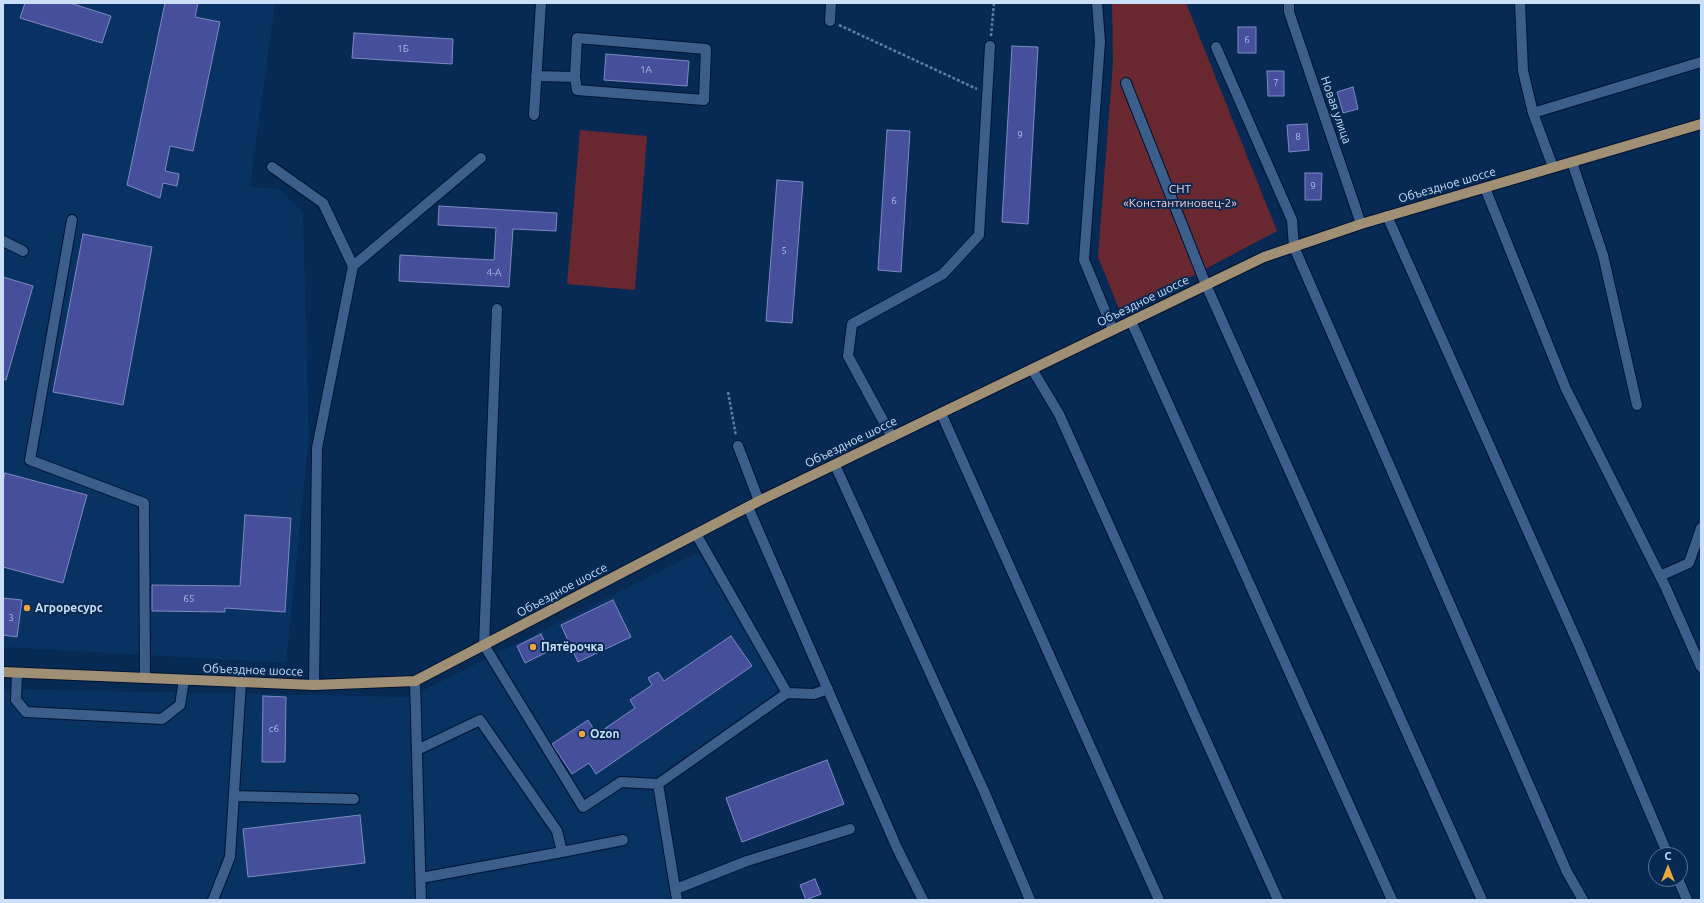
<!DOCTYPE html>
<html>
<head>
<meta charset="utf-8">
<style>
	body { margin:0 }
	#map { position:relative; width:1704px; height:903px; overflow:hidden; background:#062a53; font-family:Ubuntu,sans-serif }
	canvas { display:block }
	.frame { position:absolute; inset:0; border:4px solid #cbdff9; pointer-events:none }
	.north { position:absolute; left:1648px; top:847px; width:40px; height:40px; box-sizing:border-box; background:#062a53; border:1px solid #557295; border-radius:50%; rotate:0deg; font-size:11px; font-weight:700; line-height:16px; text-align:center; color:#cbdff9 }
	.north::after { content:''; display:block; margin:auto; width:14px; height:18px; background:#eda83b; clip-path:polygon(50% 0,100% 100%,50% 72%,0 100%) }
</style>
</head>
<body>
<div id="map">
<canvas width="1704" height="903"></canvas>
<div class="frame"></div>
<div class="north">С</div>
</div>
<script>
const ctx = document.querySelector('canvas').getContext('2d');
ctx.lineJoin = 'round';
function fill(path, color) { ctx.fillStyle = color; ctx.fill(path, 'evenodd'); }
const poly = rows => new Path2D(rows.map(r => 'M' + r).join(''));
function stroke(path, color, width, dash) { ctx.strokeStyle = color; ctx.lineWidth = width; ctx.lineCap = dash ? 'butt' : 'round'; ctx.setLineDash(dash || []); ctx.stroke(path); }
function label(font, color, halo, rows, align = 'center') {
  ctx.font = font + ' Ubuntu,sans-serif'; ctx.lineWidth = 4; ctx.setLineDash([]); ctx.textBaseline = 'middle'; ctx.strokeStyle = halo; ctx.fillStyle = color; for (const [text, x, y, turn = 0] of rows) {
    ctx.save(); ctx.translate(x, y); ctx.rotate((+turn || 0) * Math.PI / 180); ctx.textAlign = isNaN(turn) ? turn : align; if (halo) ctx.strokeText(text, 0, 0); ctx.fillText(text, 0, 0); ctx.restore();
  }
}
fill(poly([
	[3,3,275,3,250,186,280,190,303,212,309,438,286,663,3,647],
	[699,552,782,693,656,778,683,893,662,900,3,900,3,689,410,697]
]), '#083261');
fill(poly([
	[1112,3,1186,3,1277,231,1121,314,1098,257,1113,63],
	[580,130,647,136,635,290,567,284]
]), '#692730');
const building = poly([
	[25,3,70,3,111,16,102,43,20,18,25,3],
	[165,3,198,3,195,17,220,22,193,151,170,146,165,171,179,174,177,186,163,183,160,198,127,185,165,3],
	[1238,27,1256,27,1256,53,1238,53,1238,27],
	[354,33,453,39,452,64,352,58,354,33],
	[1012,46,1038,47,1028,224,1002,222,1012,46],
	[606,54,689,61,687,86,604,80,606,54],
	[1267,71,1284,71,1284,96,1268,96,1267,71],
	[1353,87,1358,109,1343,113,1337,92,1353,87],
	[1307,124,1309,150,1289,152,1287,125,1307,124],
	[887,130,910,131,901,272,878,270,887,130],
	[1305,173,1322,173,1321,200,1305,200,1305,173],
	[777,180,803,182,792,323,766,321,777,180],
	[439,206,557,213,556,231,513,229,509,287,399,281,400,255,494,260,496,228,438,225,439,206],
	[83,234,152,247,123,405,53,392,83,234],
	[3,277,33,286,6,380,3,379,3,277],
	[5,473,87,495,63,583,3,567,3,482,5,473],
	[245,515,291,518,285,612,225,608,225,612,152,611,152,585,240,586,245,515],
	[3,598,22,600,17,637,3,635,3,598],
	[613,600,631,637,578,662,561,625,613,600],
	[541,634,549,651,525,663,517,646,541,634],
	[731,636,752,666,596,774,589,763,572,774,552,744,588,720,597,734,635,708,630,700,652,685,648,678,658,672,664,681,731,636],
	[263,696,286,697,285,762,262,762,263,696],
	[827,760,844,804,742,842,726,798,827,760],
	[360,815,365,863,248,877,243,829,360,815],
	[815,879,821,894,806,900,800,885,815,879]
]);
fill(building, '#454f9c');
stroke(building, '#7e8ac1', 1);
const minor = poly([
	[1097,3,1100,42,1084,260,1113,330],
	[1289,3,1289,12,1361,224],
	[1520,3,1523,71,1533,113,1553,167],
	[830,21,831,3],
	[1216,47,1292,220,1294,247,1567,872,1583,900],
	[536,76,575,77,577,90,704,100,706,49,577,38,575,77],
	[1126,83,1206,285,1482,900],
	[1533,113,1701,62],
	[534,115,541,3],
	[1572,162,1603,255,1637,405],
	[272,167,323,203,353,266,317,448,314,685],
	[1485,188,1566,389,1665,586,1701,667],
	[1387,216,1580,648,1668,855],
	[72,220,30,460,144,503,145,678],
	[3,241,23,251],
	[353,266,481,158],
	[497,309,484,645,583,807,621,782,658,784,787,693,696,534],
	[1131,321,1392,900],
	[1032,369,1059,414,1278,900],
	[941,413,1159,900],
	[892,437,848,356,852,324,943,274,979,235,990,46],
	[738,446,759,501],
	[835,465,984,791,1030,900],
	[748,507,897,848,923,900],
	[1660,576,1689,563,1701,528],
	[17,673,16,700,26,712,162,719,180,705,184,680],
	[415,681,421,900],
	[787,693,814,694,828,689],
	[417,750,480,720,557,831,562,852,421,878],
	[658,784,677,900],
	[234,796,354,799],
	[562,852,623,840],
	[1678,879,1687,900],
	[676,889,747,861,850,829],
	[213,900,230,857,241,682]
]);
const major = poly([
	[3,672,314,685,415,681,759,501,1264,257,1361,224,1701,124]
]);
stroke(minor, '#001230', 12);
stroke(major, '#001230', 12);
stroke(poly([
	[839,25,977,89],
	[991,36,994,3],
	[728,392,736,436]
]), '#617d9f', 2.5, [3, 2]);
stroke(minor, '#3b5e8b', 10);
stroke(major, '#9f8f75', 10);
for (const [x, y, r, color] of [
	[27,608,4,"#eda83b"],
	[533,647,4,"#eda83b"],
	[582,734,4,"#eda83b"]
]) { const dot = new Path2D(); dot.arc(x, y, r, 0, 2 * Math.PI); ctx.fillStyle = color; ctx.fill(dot); stroke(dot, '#062a53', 1.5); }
label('10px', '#aabbe2', null, [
	["6",1247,40],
	["1Б",403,49],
	["1А",646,70],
	["7",1276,83],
	["9",1020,135],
	["8",1298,137],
	["9",1313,186],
	["6",894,201],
	["5",784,251],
	["4-А",494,273],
	["65",189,599],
	["3",11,618],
	["с6",274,729]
]);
label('12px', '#cbdff9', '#062a53', [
	["Новая улица",1336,110,71],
	["Объездное шоссе",1447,185,-16],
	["Объездное шоссе",1143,301,-26],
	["Объездное шоссе",851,442,-26],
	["Объездное шоссе",562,590,-28],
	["Объездное шоссе",253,670,2]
]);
label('12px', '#fec8cb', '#062a53', [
	["СНТ",1180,189],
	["«Константиновец-2»",1180,203]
]);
label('bold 12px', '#cbdff9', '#062a53', [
	["Агроресурс",35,608],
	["Пятёрочка",541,647],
	["Ozon",590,734]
], 'left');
</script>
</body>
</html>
